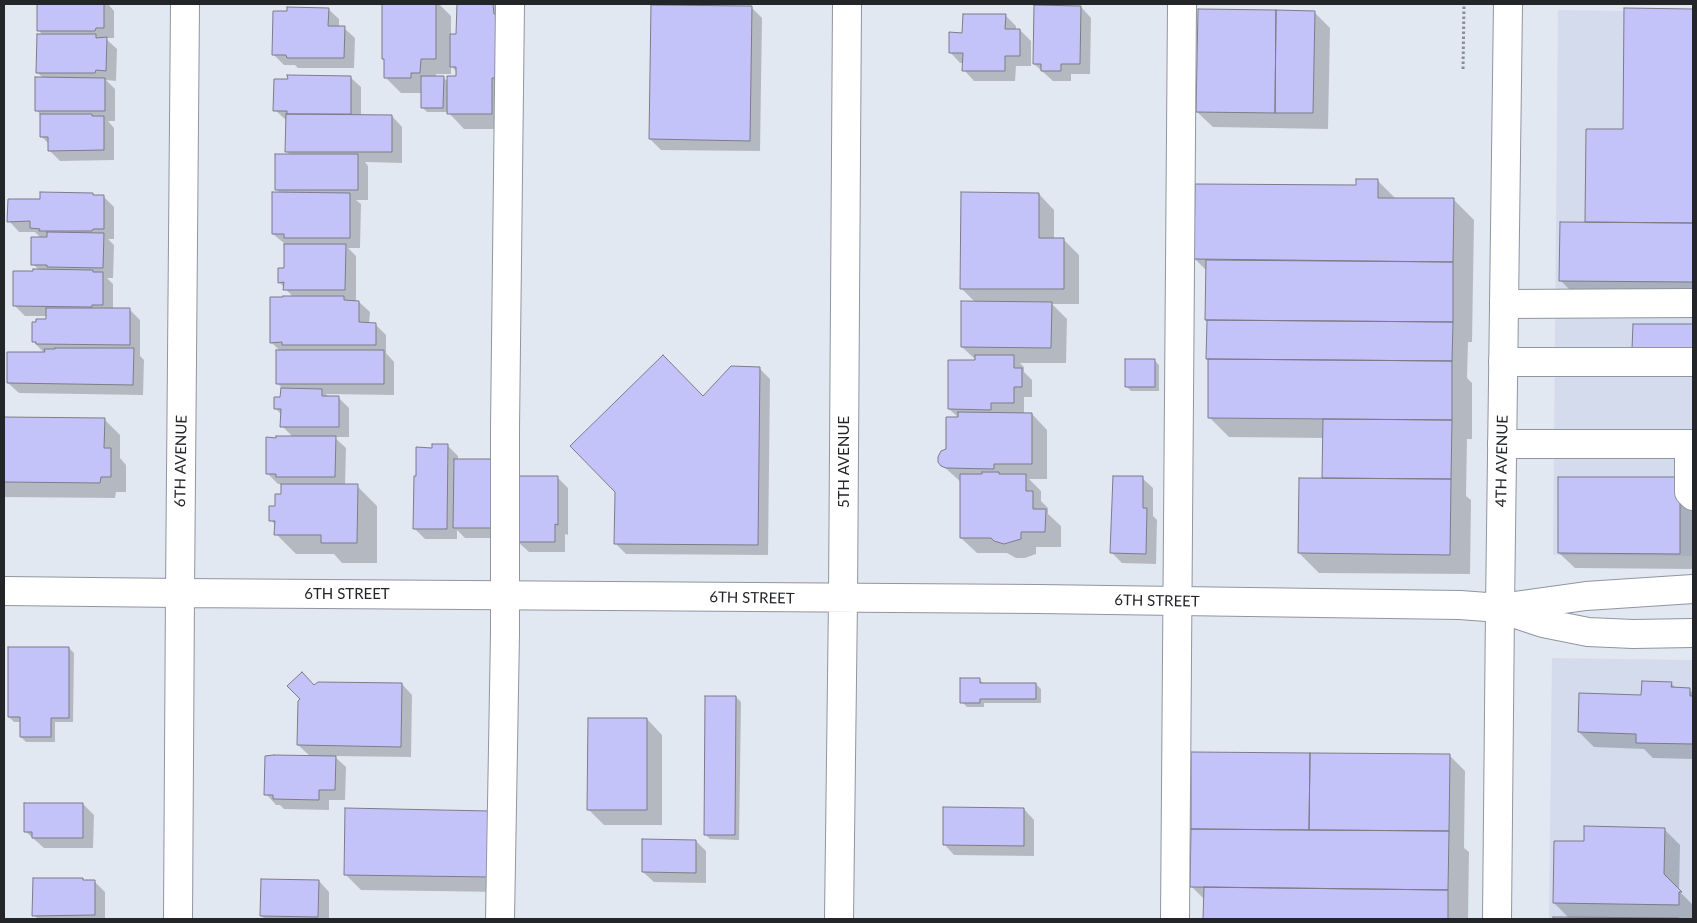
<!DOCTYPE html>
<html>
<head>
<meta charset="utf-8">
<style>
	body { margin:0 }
	#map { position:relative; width:1697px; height:923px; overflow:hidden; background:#e2e8f2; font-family:Lato,sans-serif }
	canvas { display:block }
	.frame { position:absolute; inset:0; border:5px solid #232529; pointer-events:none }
</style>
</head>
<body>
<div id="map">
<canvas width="1697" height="923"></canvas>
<div class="frame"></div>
</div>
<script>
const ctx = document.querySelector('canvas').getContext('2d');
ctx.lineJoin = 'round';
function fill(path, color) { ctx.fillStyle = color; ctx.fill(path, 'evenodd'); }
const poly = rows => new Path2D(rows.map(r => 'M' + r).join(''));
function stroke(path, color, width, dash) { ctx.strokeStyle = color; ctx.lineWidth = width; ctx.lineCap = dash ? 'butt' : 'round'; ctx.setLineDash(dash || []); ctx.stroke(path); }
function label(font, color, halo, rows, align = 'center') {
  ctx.font = font + ' Lato,sans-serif'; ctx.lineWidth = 4; ctx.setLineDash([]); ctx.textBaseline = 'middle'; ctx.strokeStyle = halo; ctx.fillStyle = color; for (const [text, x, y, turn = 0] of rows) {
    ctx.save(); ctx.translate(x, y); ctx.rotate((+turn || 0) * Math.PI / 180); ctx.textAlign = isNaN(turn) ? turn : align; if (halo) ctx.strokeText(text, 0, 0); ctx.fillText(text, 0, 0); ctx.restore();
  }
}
fill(poly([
	[1558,10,1693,12,1693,556,1553,555],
	[1552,658,1693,660,1693,919,1549,919]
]), '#d3dbed');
fill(poly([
	[38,4,108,4,114,11,114,38,105,38,117,49,116,81,106,80,115,89,115,121,108,121,114,128,114,160,60,161,49,150,49,144,41,136,42,116,36,110,43,78,37,72,43,35,38,30],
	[383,4,439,4,451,16,451,35,457,35,458,4,493,4,509,19,507,129,464,129,448,112,427,112,422,107,422,93,401,93,385,77,385,61,383,59],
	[451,66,457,72,457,77,448,82,443,77,436,77,436,74,451,74],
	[751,7,762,18,760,151,661,150,650,139],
	[1081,7,1091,18,1090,74,1071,74,1071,81,1053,81,1034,64],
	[328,9,339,19,339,28,344,28,355,38,354,68,298,68,295,65,284,65,273,54],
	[1625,10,1693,10,1693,302,1581,301,1561,281,1587,223,1588,130,1624,131],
	[1314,12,1330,28,1328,129,1213,127,1197,112],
	[1005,15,1016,26,1016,30,1020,30,1031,41,1031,66,1016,66,1015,81,974,81,964,70,964,63,960,63,950,52,964,34],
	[350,77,361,87,361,116,392,116,402,127,402,163,365,162,368,166,368,200,356,200,361,204,360,248,348,248,356,256,356,302,359,302,370,312,369,324,375,324,386,335,386,353,394,362,394,395,326,394,329,397,338,397,349,408,349,437,334,437,346,448,345,486,357,486,377,506,377,563,342,563,334,554,296,554,276,534,276,526,271,520,282,495,282,484,278,484,267,473,294,438,282,426,282,415,276,409,282,398,282,388,277,383,280,351,271,342,294,298,279,282,285,269,285,244,273,234,281,194,276,189,290,155,286,151,287,121,275,110],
	[1378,181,1396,199,1454,200,1474,220,1472,342,1468,342,1467,378,1472,383,1472,439,1467,439,1466,496,1471,500,1470,574,1319,573,1299,553,1325,479,1323,477,1324,438,1229,437,1209,417,1207,271,1195,259,1357,187],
	[92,194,94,196,103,196,114,207,114,239,108,239,114,245,113,278,107,278,113,284,113,310,130,310,140,320,140,356,144,360,143,395,19,393,8,383,45,354,33,341,48,320,48,316,25,316,14,305,35,272,39,270,33,264,41,238,35,232,19,232,9,221,41,200],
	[1039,194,1054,210,1054,240,1064,240,1079,255,1079,304,1052,304,1067,319,1066,363,1020,363,1024,367,1024,372,1032,380,1032,397,1024,397,1024,414,1032,414,1047,430,1047,479,1029,479,1041,491,1041,501,1048,508,1048,514,1061,526,1061,547,1036,547,1036,554,1025,558,1016,558,1007,553,977,553,961,538,962,483,942,465,959,418,949,409,977,361,962,347,976,303,961,288],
	[1154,360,1159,365,1159,391,1131,391,1126,386],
	[759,368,770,379,768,555,626,554,615,543,703,398],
	[4,419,104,419,120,435,120,458,126,465,126,492,116,492,115,498,4,497],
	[447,445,458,456,458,460,502,538,465,538,457,530,457,539,425,539,414,528,417,477,433,449],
	[557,477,568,488,568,535,565,534,565,552,529,552,518,542],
	[1142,478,1153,488,1153,516,1157,520,1156,564,1122,563,1112,553],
	[1693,492,1693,569,1575,568,1559,553],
	[69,648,74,653,73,722,55,722,55,742,26,742,21,737,21,722,14,722,9,717],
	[979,679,984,684,1036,684,1041,689,1041,703,984,703,984,707,967,707,962,702],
	[1671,683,1677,689,1689,690,1693,693,1693,759,1653,758,1644,749,1594,747,1579,732,1643,696],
	[402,684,412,695,411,757,334,756,346,767,345,800,329,800,329,810,284,809,280,805,276,805,266,794,311,757,298,745,302,699,315,686],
	[736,697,741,702,739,840,710,839,705,834],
	[647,719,662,735,662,825,604,825,588,809],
	[1449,755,1465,771,1464,848,1469,852,1468,919,1205,919,1205,900,1192,887],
	[83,804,94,815,93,848,44,848,25,831],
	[1024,809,1034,820,1034,856,954,855,944,844],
	[489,812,504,892,361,890,345,874],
	[1664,829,1680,845,1679,891,1693,905,1693,919,1554,919,1570,919,1554,903],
	[696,841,706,851,706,883,654,882,643,872],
	[84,881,95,882,105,892,105,919,38,919,34,915],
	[319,881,329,892,329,919,265,919,261,916]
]), '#0003');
const building = poly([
	[37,4,104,4,104,28,96,28,95,31,37,31,37,4],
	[382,4,436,4,436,59,421,59,420,73,411,73,411,78,384,78,384,59,382,59,382,4],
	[457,4,493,4,494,14,498,14,497,78,492,78,492,114,447,114,447,76,456,76,456,67,450,67,450,34,456,34,457,4],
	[651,5,752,6,750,141,649,139,651,5],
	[1034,5,1081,6,1080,64,1061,64,1061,71,1041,71,1041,64,1033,64,1034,5],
	[287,7,329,8,328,26,345,26,344,58,287,58,286,55,272,55,273,11,287,11,287,7],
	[1624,8,1693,9,1693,223,1585,222,1586,129,1623,129,1624,8],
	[1198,9,1276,10,1275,113,1196,112,1198,9],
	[1276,10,1315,11,1313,113,1275,113,1276,10],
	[963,14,1006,14,1005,29,1020,29,1020,56,1005,56,1005,71,962,71,963,53,949,53,949,32,962,33,963,14],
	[37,34,96,34,96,38,107,37,106,71,96,70,95,73,36,73,37,34],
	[287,75,351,76,351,114,287,114,287,111,273,111,274,79,288,79,287,75],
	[421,76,444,76,443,108,421,108,421,76],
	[35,77,105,78,105,111,35,111,35,77],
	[40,114,92,114,92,116,104,116,104,150,48,151,48,137,40,137,40,114],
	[286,114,392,115,392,152,285,152,286,114],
	[275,154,358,154,358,190,275,190,275,154],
	[1356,179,1378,179,1378,198,1454,198,1453,262,1194,259,1195,184,1356,185,1356,179],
	[40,192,93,193,93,195,104,195,104,229,93,229,92,231,39,231,40,229,30,228,30,221,7,222,8,199,40,199,40,192],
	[272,192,350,193,350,238,284,238,284,234,272,234,272,192],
	[961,192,1039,193,1039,238,1064,238,1064,289,960,289,961,192],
	[1560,222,1693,223,1693,282,1559,281,1560,222],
	[47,232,104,233,103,268,47,267,47,265,31,265,31,237,47,237,47,232],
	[284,244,346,244,345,290,283,290,284,282,278,283,278,268,284,268,284,244],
	[1206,260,1453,262,1453,322,1205,320,1206,260],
	[33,269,93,270,93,272,103,272,103,305,92,305,92,307,13,306,13,271,33,271,33,269],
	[283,296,344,296,344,300,359,301,359,322,376,323,376,345,282,345,282,342,270,343,270,297,283,297,283,296],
	[961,301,1052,302,1051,348,961,347,961,301],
	[46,308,130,308,130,345,36,344,36,342,32,342,32,322,36,322,36,319,46,319,46,308],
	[1207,320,1453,322,1452,361,1206,359,1207,320],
	[1633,324,1693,324,1693,350,1632,349,1633,324],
	[55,348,134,348,133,385,7,383,7,352,45,352,44,349,55,349,55,348],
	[276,350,384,350,384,384,276,384,276,350],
	[663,355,703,396,731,366,760,367,758,545,614,544,615,492,570,446,663,355],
	[975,355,1014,355,1014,368,1022,368,1022,387,1014,387,1014,403,991,403,991,410,948,409,948,360,975,360,975,355],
	[1125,359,1155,359,1155,387,1125,387,1125,359],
	[1208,359,1452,361,1452,420,1208,418,1208,359],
	[281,388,322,389,322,396,339,396,339,427,280,427,281,409,274,409,274,397,280,397,281,388],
	[958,412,1032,413,1032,464,994,464,994,469,946,468,941,466,938,462,938,457,941,451,946,449,946,417,958,417,958,412],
	[4,417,105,418,104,448,111,448,111,477,101,477,100,483,4,482,4,417],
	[1323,419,1452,420,1451,479,1322,478,1323,419],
	[276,436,336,436,335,477,276,477,276,474,266,474,266,437,276,438,276,436],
	[432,444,448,444,447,529,413,529,414,476,416,476,416,447,432,448,432,444],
	[454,459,493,459,492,528,453,528,454,459],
	[982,472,999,472,999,474,1026,474,1026,491,1033,491,1033,509,1046,509,1045,532,1021,532,1021,539,1004,544,994,541,991,538,960,538,960,474,982,474,982,472],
	[515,476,558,476,558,525,555,524,555,542,517,542,515,476],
	[1113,476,1143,476,1143,508,1147,508,1146,554,1110,553,1113,476],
	[1558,477,1680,477,1680,554,1558,553,1558,477],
	[1299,478,1451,479,1450,555,1298,553,1299,478],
	[281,484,358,484,357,543,321,543,321,535,274,535,275,521,269,521,269,506,275,506,275,494,281,494,281,484],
	[8,647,69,647,69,718,51,718,51,737,20,737,20,717,8,717,8,647],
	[302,672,314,685,318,682,402,683,401,747,297,745,298,701,300,699,287,686,302,672],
	[960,678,980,678,980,683,1036,683,1036,699,980,699,980,703,960,703,960,678],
	[1642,681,1672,682,1671,687,1690,688,1690,696,1693,696,1693,744,1636,743,1636,734,1578,732,1579,693,1641,695,1642,681],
	[705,696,736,696,735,835,704,835,705,696],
	[588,718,647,718,647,810,587,810,588,718],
	[1191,752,1310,753,1309,830,1191,829,1191,752],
	[1310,753,1450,754,1449,831,1309,830,1310,753],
	[274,755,336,756,335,790,319,790,319,800,273,799,273,795,264,795,265,756,274,755],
	[24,803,83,803,83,838,32,838,32,832,24,832,24,803],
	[943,807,1024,808,1024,846,943,845,943,807],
	[345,808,489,811,489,877,344,875,345,808],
	[1584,826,1665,828,1664,874,1682,892,1679,892,1679,905,1553,903,1554,841,1584,841,1584,826],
	[1191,829,1449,831,1448,890,1190,887,1191,829],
	[642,839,696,840,696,873,642,872,642,839],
	[33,878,83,878,83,880,95,880,95,915,32,916,33,878],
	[261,879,319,880,318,917,260,916,261,879],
	[1204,887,1448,890,1448,919,1203,919,1204,887],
	[1553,917,1679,918,1679,919,1553,919,1553,917]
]);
fill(building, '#c3c3f9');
stroke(building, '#7b7c86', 1);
const minor = poly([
	[1504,304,1693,303],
	[1503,362,1693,362],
	[1502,444,1693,444],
	[1689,444,1689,492,1693,496],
	[4,591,180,593,185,4],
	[500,919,505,633,505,429,510,4],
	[1175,919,1182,4],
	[1497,919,1500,608]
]);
const major = poly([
	[1500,608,1508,4],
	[1501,609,1543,623,1588,632,1633,634,1693,633],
	[178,919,180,593,1038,599,1460,605,1500,608,1586,596,1693,589],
	[839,919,843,599,847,4]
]);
stroke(minor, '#90959f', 30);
stroke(major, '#90959f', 30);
stroke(poly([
	[1463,69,1464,4]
]), '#898e95', 3, [2.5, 2.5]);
stroke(minor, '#fff', 28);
stroke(major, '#fff', 28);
label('15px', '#232529', '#fff', [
	["6TH AVENUE",181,461,-89],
	["4TH AVENUE",1502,461,-89],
	["5TH AVENUE",844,462,-90],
	["6TH STREET",347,594],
	["6TH STREET",752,598,1],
	["6TH STREET",1157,601,1]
]);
</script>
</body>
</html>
